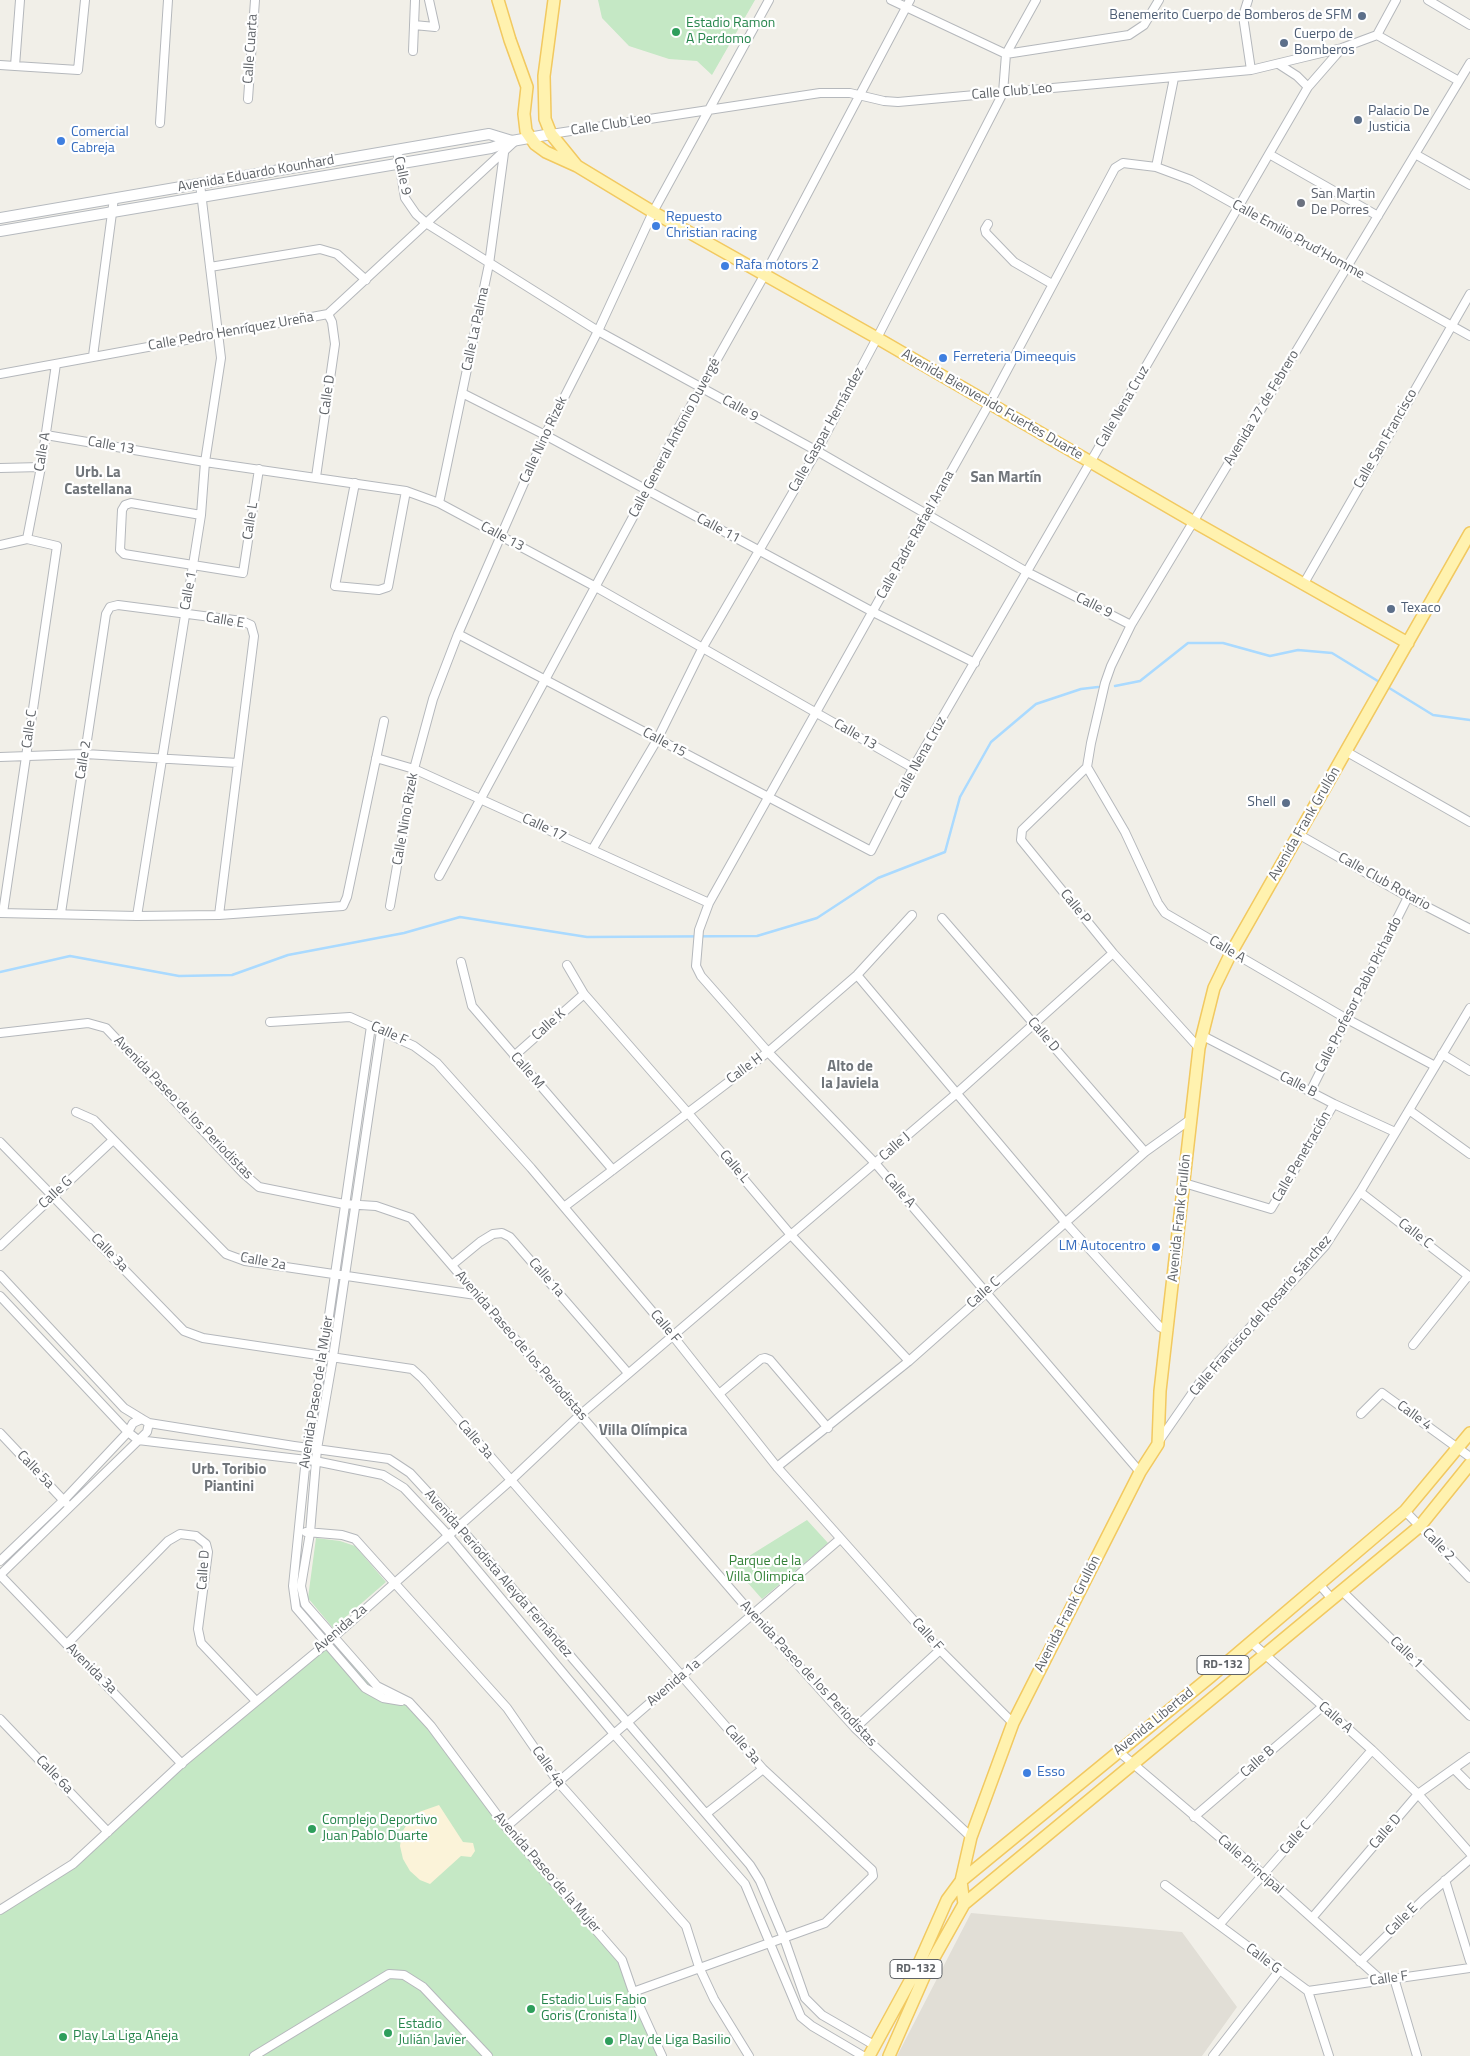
<!DOCTYPE html>
<html>
<head>
<meta charset="utf-8">
<style>
	body { margin:0 }
	canvas { display:block; background:#f1efe8 }
</style>
</head>
<body>
<canvas width="1470" height="2056"></canvas>
<script>
const ctx = document.querySelector('canvas').getContext('2d');
ctx.lineJoin = 'round';
function fill(path, color) { ctx.fillStyle = color; ctx.fill(path, 'evenodd'); }
const poly = rows => new Path2D(rows.map(r => 'M' + r).join(''));
function stroke(path, color, width, dash) { ctx.strokeStyle = color; ctx.lineWidth = width; ctx.lineCap = dash ? 'butt' : 'round'; ctx.setLineDash(dash || []); ctx.stroke(path); }
function label(font, color, halo, rows, align = 'center') {
  ctx.font = font + ' "Titillium Web",sans-serif'; ctx.lineWidth = 4.5; ctx.setLineDash([]); ctx.textBaseline = 'middle'; ctx.strokeStyle = halo; ctx.fillStyle = color; for (const [text, x, y, turn = 0] of rows) {
    ctx.save(); ctx.translate(x, y); ctx.rotate((+turn || 0) * Math.PI / 180); ctx.textAlign = isNaN(turn) ? turn : align; if (halo) ctx.strokeText(text, 0, 0); ctx.fillText(text, 0, 0); ctx.restore();
  }
}
fill(poly([
	[971,1913,1182,1932,1237,2007,1202,2056,897,2056]
]), '#e1ded6');
fill(poly([
	[598,0,755,0,712,75,697,61,669,59,629,46,602,18],
	[807,1520,828,1543,762,1599,733,1566],
	[316,1538,340,1541,355,1546,386,1582,333,1628,308,1598],
	[334,1636,377,1686,409,1702,480,1794,622,1960,662,2056,0,2056,0,1910,73,1864]
]), '#c5e8c5');
fill(poly([
	[439,1805,463,1842,473,1843,475,1851,471,1857,461,1856,430,1884,420,1880,410,1871,403,1859,400,1846,402,1832,409,1821,419,1812]
]), '#fbf3d9');
stroke(poly([
	[1115,686,1140,681,1188,643,1223,643,1270,656,1298,650,1332,653,1381,683],
	[1386,686,1433,715,1470,720],
	[0,972,70,956,179,976,232,975,288,955,404,933,460,917,587,937,757,936,817,918,878,878,945,852,960,797,991,742,1036,704,1081,689,1098,687]
]), '#aadaff', 2.5);
const street = poly([
	[20,0,15,66,78,70,85,0],
	[891,0,1006,54,1129,35,1144,25,1159,0],
	[1248,0,1243,16,1251,70],
	[1428,0,1470,25],
	[414,25,435,27,429,0],
	[1377,35,1459,81],
	[1377,35,1396,0],
	[413,51,415,0],
	[0,65,15,66],
	[1280,65,1297,76,1308,87],
	[248,99,255,0],
	[160,123,168,0],
	[551,134,820,93,850,93,884,101,898,102,1251,70,1342,48,1377,35],
	[397,150,405,198,416,214,426,223,598,331,817,451,1027,572,1131,625],
	[1269,154,1378,216],
	[1415,154,1470,185],
	[1156,167,1174,78],
	[200,184,221,358,205,462,201,515,137,916,219,915,343,906,347,897,384,721],
	[988,224,985,229,986,233,1014,262,1052,284],
	[210,267,320,249,337,254,366,280],
	[93,356,114,198],
	[0,374,328,314,515,141],
	[462,393,545,435,873,612,975,663],
	[46,435,205,462,406,491,439,503,594,586,913,768],
	[0,468,41,467],
	[316,477,335,344,332,322,328,314],
	[355,483,335,586,379,590,388,587,406,491],
	[439,503,489,264,504,153],
	[201,515,131,503,125,505,122,510,120,550,124,554,243,573,259,469],
	[27,539,41,467,56,364],
	[0,545,27,539,57,546,3,913],
	[1303,585,1470,294],
	[458,634,871,851,913,768,1269,154,1308,87,1342,48],
	[1347,752,1470,822],
	[0,757,85,754,238,763],
	[376,758,414,769,709,903],
	[1087,767,1091,743,1105,683,1111,666,1131,625,1470,63],
	[1087,767,1125,832,1158,903,1165,913,1347,1019,1435,1066],
	[1087,767,1022,830,1021,840,1113,953,1199,1048],
	[1298,834,1408,897,1470,929],
	[592,850,657,740,703,647,817,451,877,338,1003,93,1006,54,1036,0],
	[439,876,647,491,675,434,765,274,910,0],
	[390,906,414,769,433,699,458,634,545,435,598,331,653,212,769,0],
	[0,913,137,916],
	[61,913,106,614,110,607,118,605,242,621,251,625,254,636,219,915],
	[942,918,1145,1152],
	[461,962,472,1006,613,1170],
	[567,965,584,994,688,1113,791,1235,909,1361],
	[857,975,1065,1222,1160,1327,1168,1331],
	[270,1022,350,1017,414,1046,437,1063,531,1168,673,1336,777,1467,940,1650,1013,1723],
	[371,1026,323,1357,307,1448,293,1586,296,1608,365,1688,383,1698,401,1701],
	[381,1031,333,1357,317,1449,310,1533,301,1586,305,1604,377,1686,409,1702,431,1726,506,1827,622,1960,633,1992,662,2056],
	[0,1033,88,1023,106,1028,244,1174,259,1187,344,1204,376,1206,411,1218,753,1615,855,1728,971,1837],
	[1203,1036,1334,1104,1395,1132],
	[1442,1054,1470,1071],
	[514,1056,584,994],
	[1310,1092,1408,897],
	[1409,1110,1470,1154],
	[76,1112,94,1120,226,1254,245,1261,476,1295],
	[0,1142,184,1331,203,1338,412,1369,422,1378,763,1769,872,1870,873,1876,825,1923,633,1992],
	[1184,1183,1271,1209,1334,1104],
	[1360,1192,1470,1277],
	[564,1207,768,1052,857,975,912,915],
	[0,1246,113,1140],
	[452,1265,480,1242,493,1234,502,1233,510,1237,628,1373],
	[0,1275,124,1408,142,1419,149,1423,294,1446,389,1459,410,1473,458,1525,750,1865,760,1881,784,1938,805,1998,822,2015,874,2045],
	[0,1296,128,1432,138,1440,315,1461,383,1475,404,1488,448,1535,614,1734,745,1884,801,2017,812,2026,863,2056],
	[1413,1345,1468,1276],
	[719,1394,761,1359,765,1358,770,1360,828,1428],
	[1361,1414,1382,1393,1470,1457],
	[149,1423,147,1432,0,1575,182,1764],
	[0,1433,66,1503],
	[1159,1441,1200,1382,1325,1246,1360,1192,1470,1008],
	[777,1467,909,1361,1145,1152,1191,1119],
	[1140,1472,875,1163,768,1052,701,976,696,966,699,930,709,903,989,404,1115,168,1123,163,1156,167,1191,180,1470,336],
	[1405,1511,1470,1578],
	[306,1532,342,1535,355,1539,507,1708,558,1782,686,1926,699,1967,714,1999,749,2056],
	[0,1561,64,1500,128,1432,133,1423,142,1419],
	[1319,1584,1332,1599],
	[1342,1591,1470,1716],
	[1251,1642,1372,1750,1418,1794,1470,1853],
	[67,1644,168,1541,180,1534,196,1536,206,1544,208,1552,198,1629,201,1643,256,1701],
	[0,1719,108,1832],
	[855,1728,940,1650],
	[1118,1751,1264,1875,1381,1980],
	[1454,1769,1470,1785],
	[707,1813,763,1769],
	[1194,1817,1322,1707],
	[506,1827,840,1539],
	[1445,1880,1470,1961],
	[1165,1885,1308,1991,1329,2056],
	[0,1910,73,1864,181,1764,327,1643,510,1481,580,1415,957,1093,1113,953],
	[1312,1918,1418,1794,1470,1757],
	[1219,1925,1372,1750],
	[1360,1962,1423,1900,1470,1859],
	[1394,1978,1417,2056],
	[1308,1991,1470,1968],
	[254,2056,389,1974,404,1975,423,1987,488,2056],
	[1213,2056,1279,1971]
]);
const secondary = poly([
	[0,218,489,134,512,141],
	[0,231,491,148,512,141,551,134]
]);
const primary = poly([
	[498,0,510,40,527,87,524,114,526,131,535,144,546,152,577,166,653,212,877,338,1194,522,1408,643],
	[554,0,544,76,545,119,551,134,577,166],
	[964,1904,961,1881,971,1837,1013,1723,1140,1472,1158,1444,1160,1391,1199,1048,1214,988,1231,953,1470,533],
	[869,2056,916,1970,947,1900,961,1881,1210,1677,1405,1511,1470,1433],
	[889,2056,927,1970,964,1904,1420,1526,1470,1464]
]);
stroke(street, '#b5b8bc', 10);
stroke(secondary, '#b6babf', 12);
stroke(primary, '#f2c960', 14);
stroke(street, '#fff', 8);
stroke(secondary, '#fff', 10);
stroke(primary, '#fff2af', 11);
for (const [x, y, r, color] of [
	[1362,16,5,"#5c6f8a"],
	[676,32,5,"#2e9e5b"],
	[1284,43,5,"#5c6f8a"],
	[1358,120,5,"#5c6f8a"],
	[61,141,5,"#3f7fe0"],
	[1301,203,5,"#6b7280"],
	[656,226,5,"#3f7fe0"],
	[725,266,5,"#3f7fe0"],
	[943,358,5,"#3f7fe0"],
	[1391,609,5,"#5c6f8a"],
	[1286,803,5,"#5c6f8a"],
	[1156,1247,5,"#3f7fe0"],
	[1027,1773,5,"#3f7fe0"],
	[312,1829,5,"#2e9e5b"],
	[531,2009,5,"#2e9e5b"],
	[388,2033,5,"#2e9e5b"],
	[63,2037,5,"#2e9e5b"],
	[609,2041,5,"#2e9e5b"]
]) { const dot = new Path2D(); dot.arc(x, y, r, 0, 2 * Math.PI); ctx.fillStyle = color; ctx.fill(dot); stroke(dot, '#fff', 2); }
for (const [x, y, w] of [
	[1223,1665,52],
	[916,1969,52]
]) { const box = new Path2D(); box.roundRect(x - w / 2, y - 9.5, w, 19, 4); ctx.fillStyle = '#fff'; ctx.fill(box); stroke(box, '#5f6368', 1); }
label('bold 12px', '#5f6368', null, [
	["RD-132",1223,1665],
	["RD-132",916,1969]
]);
label('14px', '#4e5e75', '#fff', [
	["Benemerito Cuerpo de Bomberos de SFM",1352,16,"right"],
	["Cuerpo de",1294,35],
	["Bomberos",1294,51],
	["Palacio De",1368,112],
	["Justicia",1368,128],
	["Texaco",1401,609],
	["Shell",1276,803,"right"]
], 'left');
label('14px', '#27864d', '#fff', [
	["Estadio Ramon",686,24],
	["A Perdomo",686,40],
	["Complejo Deportivo",322,1821],
	["Juan Pablo Duarte",322,1837],
	["Estadio Luis Fabio",541,2001],
	["Goris (Cronista I)",541,2017],
	["Estadio",398,2025],
	["Julián Javier",398,2041],
	["Play La Liga Añeja",73,2037],
	["Play de Liga Basilio",619,2041]
], 'left');
label('14px', '#5f6368', '#fff', [
	["Calle Cuarta",251,49,-86],
	["Calle Club Leo",1012,92,-5],
	["Calle Club Leo",611,125,-9],
	["Avenida Eduardo Kounhard",256,174,-10],
	["Calle 9",402,176,78],
	["Calle Emilio Prud'Homme",1298,240,29],
	["Calle La Palma",476,329,-78],
	["Calle Pedro Henríquez Ureña",231,332,-10],
	["Calle D",328,395,-82],
	["Avenida Bienvenido Fuertes Duarte",992,405,30],
	["Calle Nena Cruz",1123,407,-60],
	["Avenida 27 de Febrero",1262,408,-59],
	["Calle 9",740,409,29],
	["Calle Gaspar Hernández",827,430,-61],
	["Calle General Antonio Duvergé",675,438,-62],
	["Calle San Francisco",1386,439,-60],
	["Calle Nino Rizek",544,440,-65],
	["Calle 13",111,446,10],
	["Calle A",43,452,-81],
	["Calle L",251,521,-81],
	["Calle 11",718,529,28],
	["Calle Padre Rafael Arana",916,535,-61],
	["Calle 13",502,537,28],
	["Calle 1",189,591,-80],
	["Calle 9",1094,606,27],
	["Calle E",225,621,9],
	["Calle C",30,729,-82],
	["Calle 13",855,735,30],
	["Calle 15",664,743,28],
	["Calle Nena Cruz",921,758,-61],
	["Calle 2",84,760,-81],
	["Calle Nino Rizek",406,819,-80],
	["Avenida Frank Grullón",1305,824,-60],
	["Calle 17",544,828,25],
	["Calle Club Rotario",1384,882,29],
	["Calle P",1075,907,51],
	["Calle A",1227,950,31],
	["Calle Profesor Pablo Pichardo",1359,995,-63],
	["Calle K",549,1025,-42],
	["Calle F",389,1034,24],
	["Calle D",1043,1035,49],
	["Calle H",745,1069,-37],
	["Calle M",527,1071,49],
	["Calle B",1298,1085,27],
	["Avenida Paseo de los Periodistas",183,1108,46],
	["Calle J",895,1147,-41],
	["Calle Penetración",1302,1157,-60],
	["Calle L",734,1167,50],
	["Calle A",899,1191,49],
	["Calle G",56,1193,-43],
	["Avenida Frank Grullón",1180,1218,-84],
	["Calle C",1415,1234,38],
	["Calle 3a",109,1253,46],
	["Calle 2a",263,1262,10],
	["Calle 1a",546,1278,49],
	["Calle C",984,1293,-42],
	["Calle Francisco del Rosario Sánchez",1261,1316,-49],
	["Calle F",665,1327,50],
	["Avenida Paseo de los Periodistas",521,1346,49],
	["Avenida Paseo de la Mujer",317,1392,-81],
	["Calle 4",1414,1416,36],
	["Calle 3a",475,1440,49],
	["Calle 5a",35,1470,46],
	["Calle 2",1438,1545,46],
	["Calle D",204,1570,-86],
	["Avenida Periodista Aleyda Fernández",498,1574,49],
	["Avenida Frank Grullón",1068,1614,-63],
	["Avenida 2a",341,1629,-41],
	["Calle F",927,1635,48],
	["Calle 1",1406,1653,44],
	["Avenida 3a",91,1669,45],
	["Avenida Paseo de los Periodistas",808,1674,47],
	["Avenida 1a",674,1683,-40],
	["Calle A",1335,1718,41],
	["Avenida Libertad",1154,1722,-39],
	["Calle 3a",742,1745,49],
	["Calle B",1258,1762,-41],
	["Calle 4a",548,1767,54],
	["Calle 6a",54,1775,46],
	["Calle D",1386,1832,-49],
	["Calle C",1296,1838,-49],
	["Calle Principal",1250,1865,41],
	["Avenida Paseo de la Mujer",547,1873,49],
	["Calle E",1402,1920,-45],
	["Calle G",1263,1959,37],
	["Calle F",1389,1979,-8]
]);
label('14px', '#366cbe', '#fff', [
	["Comercial",71,133],
	["Cabreja",71,149],
	["Repuesto",666,218],
	["Christian racing",666,234],
	["Rafa motors 2",735,266],
	["Ferreteria Dimeequis",953,358],
	["LM Autocentro",1146,1247,"right"],
	["Esso",1037,1773]
], 'left');
label('14px', '#5b616d', '#fff', [
	["San Martin",1311,195],
	["De Porres",1311,211]
], 'left');
label('14px', '#348238', '#fff', [
	["Parque de la",765,1562],
	["Villa Olimpica",765,1578]
]);
label('bold 15px', '#70757a', '#fff', [
	["Urb. La",98,473],
	["Castellana",98,490],
	["San Martín",1006,478],
	["Alto de",850,1067],
	["la Javiela",850,1084],
	["Villa Olímpica",643,1431],
	["Urb. Toribio",229,1470],
	["Piantini",229,1487]
]);
</script>
</body>
</html>
